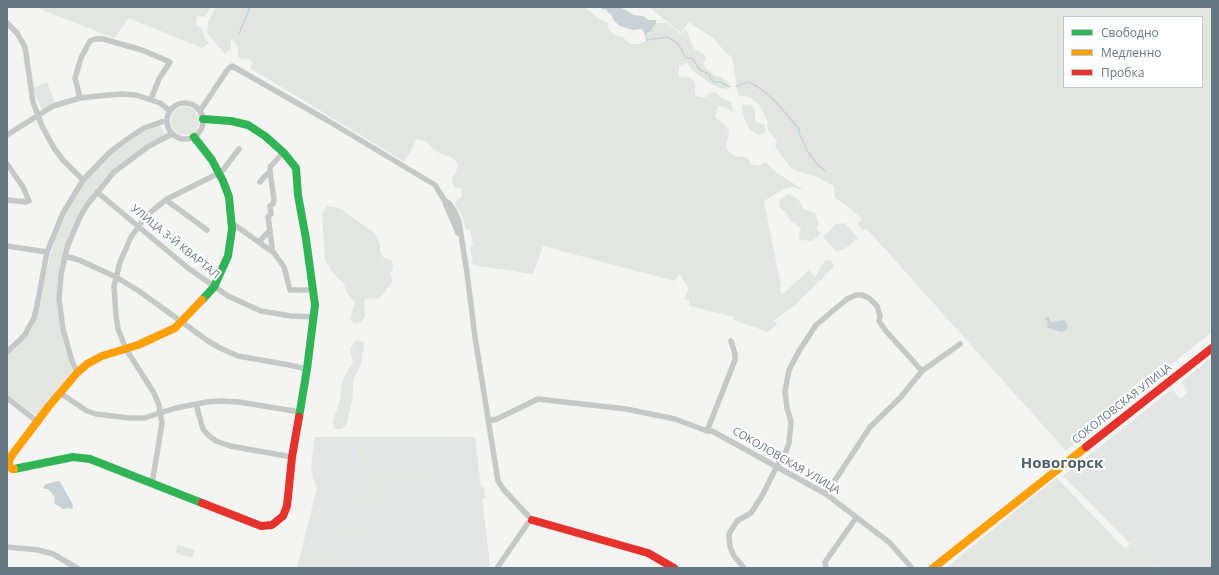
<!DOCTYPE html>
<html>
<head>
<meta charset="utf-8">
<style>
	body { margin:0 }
	#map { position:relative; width:1219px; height:575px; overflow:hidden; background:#f4f4f3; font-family:"Open Sans",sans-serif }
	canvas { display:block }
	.frame { position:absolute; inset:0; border:8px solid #657882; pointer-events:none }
	.legend { position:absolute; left:1063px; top:16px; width:140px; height:72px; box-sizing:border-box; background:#fff; border:1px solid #c1c9cd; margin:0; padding:5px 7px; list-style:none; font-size:12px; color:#657882 }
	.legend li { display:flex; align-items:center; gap:8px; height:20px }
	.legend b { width:20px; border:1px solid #c1c9cd }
</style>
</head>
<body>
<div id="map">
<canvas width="1219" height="575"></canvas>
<div class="frame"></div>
<ul class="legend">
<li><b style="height:5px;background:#30b455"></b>Свободно</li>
<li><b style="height:5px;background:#ff9f0a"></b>Медленно</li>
<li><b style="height:5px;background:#e5322d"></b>Пробка</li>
</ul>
</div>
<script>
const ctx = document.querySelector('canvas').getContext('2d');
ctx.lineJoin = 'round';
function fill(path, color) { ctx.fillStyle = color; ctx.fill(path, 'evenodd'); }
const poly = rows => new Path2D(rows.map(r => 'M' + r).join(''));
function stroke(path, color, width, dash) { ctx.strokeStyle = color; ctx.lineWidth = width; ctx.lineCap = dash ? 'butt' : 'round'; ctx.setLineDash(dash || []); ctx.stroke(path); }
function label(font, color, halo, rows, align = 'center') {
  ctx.font = font + ' "Open Sans",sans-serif'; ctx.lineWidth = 4; ctx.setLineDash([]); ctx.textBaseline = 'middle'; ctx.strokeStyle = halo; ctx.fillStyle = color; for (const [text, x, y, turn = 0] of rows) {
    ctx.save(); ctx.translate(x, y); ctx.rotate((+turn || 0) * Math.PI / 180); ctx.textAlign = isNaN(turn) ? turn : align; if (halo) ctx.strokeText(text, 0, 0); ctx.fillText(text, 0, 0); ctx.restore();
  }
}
fill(poly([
	[845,223,858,238,849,246,837,252,823,237,836,224],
	[1212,357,1212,568,1158,568,1132,542,1130,544,1063,476,1172,389,1180,399,1188,392,1181,382],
	[315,437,475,437,481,487,484,487,485,499,482,499,490,564,488,568,297,568,316,492,317,487,313,479,311,466]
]), '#e3e5e4');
fill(poly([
	[35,7,211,7,205,17,197,16,196,21,196,25,202,29,204,37,209,43,202,48,129,18,114,38],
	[216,7,584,7,599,19,607,22,609,30,616,35,624,38,630,44,638,44,647,41,645,34,650,32,656,23,667,23,681,34,685,29,688,32,689,38,694,49,704,54,706,59,703,64,707,69,715,76,721,77,729,83,728,89,720,88,712,85,692,70,687,63,679,66,679,77,690,78,695,82,695,94,700,97,706,97,710,92,716,93,720,97,731,102,734,113,724,107,718,106,715,117,725,125,729,132,726,148,731,154,739,157,747,157,750,164,759,166,765,162,777,173,804,190,792,187,784,189,764,201,781,286,780,289,782,295,809,270,815,277,825,260,831,261,834,267,796,304,773,321,777,324,768,332,734,320,735,317,689,306,689,301,684,299,689,289,680,274,674,281,543,246,533,274,473,265,470,247,473,246,470,229,466,230,462,216,455,204,456,201,461,197,462,189,454,187,452,179,456,172,458,164,453,158,437,152,425,141,417,139,409,154,403,161,250,68,253,62,247,58,241,59,238,55,238,47,231,38,231,49,225,54,207,33,208,22],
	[649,7,1212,7,1212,332,1147,384,1148,385,1143,390,1142,388,1066,451,866,228,863,231,857,224,862,219,846,205,835,198,834,186,817,177,797,171,791,168,787,163,775,147,777,141,769,132,767,127,768,122,758,104,750,97,741,96,738,94,732,57,727,54,714,39,689,22,681,33],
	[1064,17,1202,17,1202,87,1064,87],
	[47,82,55,103,42,109,33,88],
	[742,105,752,106,755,111,755,122,765,125,766,131,763,134,758,135,749,129,745,120,742,110],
	'171 121a14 14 0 1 1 28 0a14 14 0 1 1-28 0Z',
	[160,124,165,135,144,146,113,169,94,191,80,211,67,243,60,265,57,289,57,308,65,350,73,372,38,417,7,394,7,355,18,346,32,328,39,311,49,260,56,236,69,207,81,186,104,160,141,133],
	[788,194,798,199,804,209,815,213,819,224,817,229,821,234,812,241,800,240,799,234,801,228,796,224,791,222,786,212,781,209,779,203,780,199],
	[327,206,335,207,342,210,375,233,380,245,380,252,384,258,392,260,393,267,390,274,393,281,384,293,378,299,370,298,364,300,365,316,361,322,354,324,350,318,355,303,346,291,344,284,333,273,325,261,322,214],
	[357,340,364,342,363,350,361,365,354,379,352,401,347,423,342,429,334,429,333,421,340,400,342,384,344,377,353,363,350,348],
	[361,445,365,449,367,454,367,471,370,476,376,477,384,469,389,467,406,469,418,468,423,472,420,477,416,480,405,477,385,480,381,484,382,496,380,501,375,502,369,500,364,502,363,508,356,517,357,534,356,539,350,539,344,496,355,494,360,491,358,485,360,468,358,451,356,447],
	[1057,478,1125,549,1132,542,1158,568,946,568,1055,479],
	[178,545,195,550,193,558,175,553],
	[305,550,329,559,341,559,346,562,349,566,354,568,300,568]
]), '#e3e6e0');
fill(poly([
	[600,7,620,7,634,15,643,16,649,20,656,20,656,23,650,32,645,34,642,29,633,30,620,26,614,21,611,14,608,13,607,10,602,9],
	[1046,317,1049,317,1050,322,1064,320,1068,326,1067,329,1062,332,1048,328,1047,325,1048,321,1045,320,1045,318],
	[58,481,60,482,72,503,73,508,71,509,69,508,63,509,59,506,55,504,54,502,55,497,48,489,44,489,43,487,46,484]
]), '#c8d2d4');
stroke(poly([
	[645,33,647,40,667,37,676,42,682,50,683,54,687,58,692,58,700,70,709,74,711,79,714,82,720,82,730,87],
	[239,34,250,7],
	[736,86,749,82,761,89,776,102,799,129,799,133,808,152,817,164,825,171]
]), '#c8d2d4', 1.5);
stroke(poly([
	[7,23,17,33,25,47,33,102,42,126,54,148,63,160,83,180],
	[80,98,75,78,81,58,90,41,95,39,103,39,142,50,170,62,159,79,151,99],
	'167 121a18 18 0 1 1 36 0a18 18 0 1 1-36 0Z',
	[200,111,228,69,232,66,325,119,435,185,445,201,449,203,455,212,459,222,467,273,475,337,498,481,504,490,532,520,528,523,497,568],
	[7,135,53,106,80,98,98,96,121,94,136,95,160,103,170,111],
	[7,164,23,187,29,201,26,202,7,200],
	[270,172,270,167,281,155],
	[260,182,265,176,270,172,274,199,273,204,270,206,271,214,268,217,272,246,272,251],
	[97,192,188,268,228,296,261,311,291,316,314,317],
	[166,200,207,230],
	[445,201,446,205,458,233],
	[232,223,274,253,284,267,290,290,313,290],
	[259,242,270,230],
	[7,246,47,252],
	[65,256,79,260,116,277,139,291,208,341,220,348,238,356,289,365,307,369],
	[7,352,24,336,34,318,37,306,47,252,63,213,83,180,110,152,126,140,144,128,167,120],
	[77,373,71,358,63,329,59,299,61,275,65,256,68,245,80,217,87,205,114,172,149,146,172,134],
	[60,393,87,411,96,414,129,418,144,418,176,408,207,402,221,401,239,402,300,412],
	[7,398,38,422],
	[196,404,203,429,208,435,216,441,230,446,292,457],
	[488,421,497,419,538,399,626,409,675,419,707,431,712,431,826,494,890,543,912,568],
	[707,431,735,360,735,354,731,341],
	[152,484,162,423,159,405,154,393,126,349,118,329,116,316,114,286,120,262,131,237,147,215,167,199,219,173,223,170,239,149],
	[826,494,870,427,900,398,922,371,960,344],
	[7,547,38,550,53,554,77,568],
	[744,568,734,556,730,547,729,534,737,521,751,513,762,496,777,466,784,457,789,443,791,422,787,408,785,391,789,370,799,351,816,325,847,299,856,295,862,295,869,298,877,306,880,316,879,321,885,330,922,371],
	[826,568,825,562,856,518]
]), '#c6c8c8', 5.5);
stroke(poly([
	[203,119,231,121,248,125,265,136,284,153,296,168,298,195,306,239,315,305,307,369,299,417],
	[194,137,212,160,223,181,229,197,232,229,228,256,214,287,202,300],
	[14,469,73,457,90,459,202,503]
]), '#30b455', 8);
stroke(poly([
	[14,469,12,469,9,466,9,461,12,455,49,406,77,373,87,364,102,356,138,345,175,328,202,300],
	[933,568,1086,447]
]), '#ff9f0a', 8);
stroke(poly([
	[1086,447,1212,348],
	[202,503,261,526,272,525,283,516,287,506,292,457,299,417],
	[532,520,648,553,674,568]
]), '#e5322d', 8);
label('11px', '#657882', '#fff', [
	["УЛИЦА 3-Й КВАРТАЛ",175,242,39],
	["СОКОЛОВСКАЯ УЛИЦА",1122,404,-38],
	["СОКОЛОВСКАЯ УЛИЦА",786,461,30]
]);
label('bold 15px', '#526067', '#fff', [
	["Новогорск",1062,464]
]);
</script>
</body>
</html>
